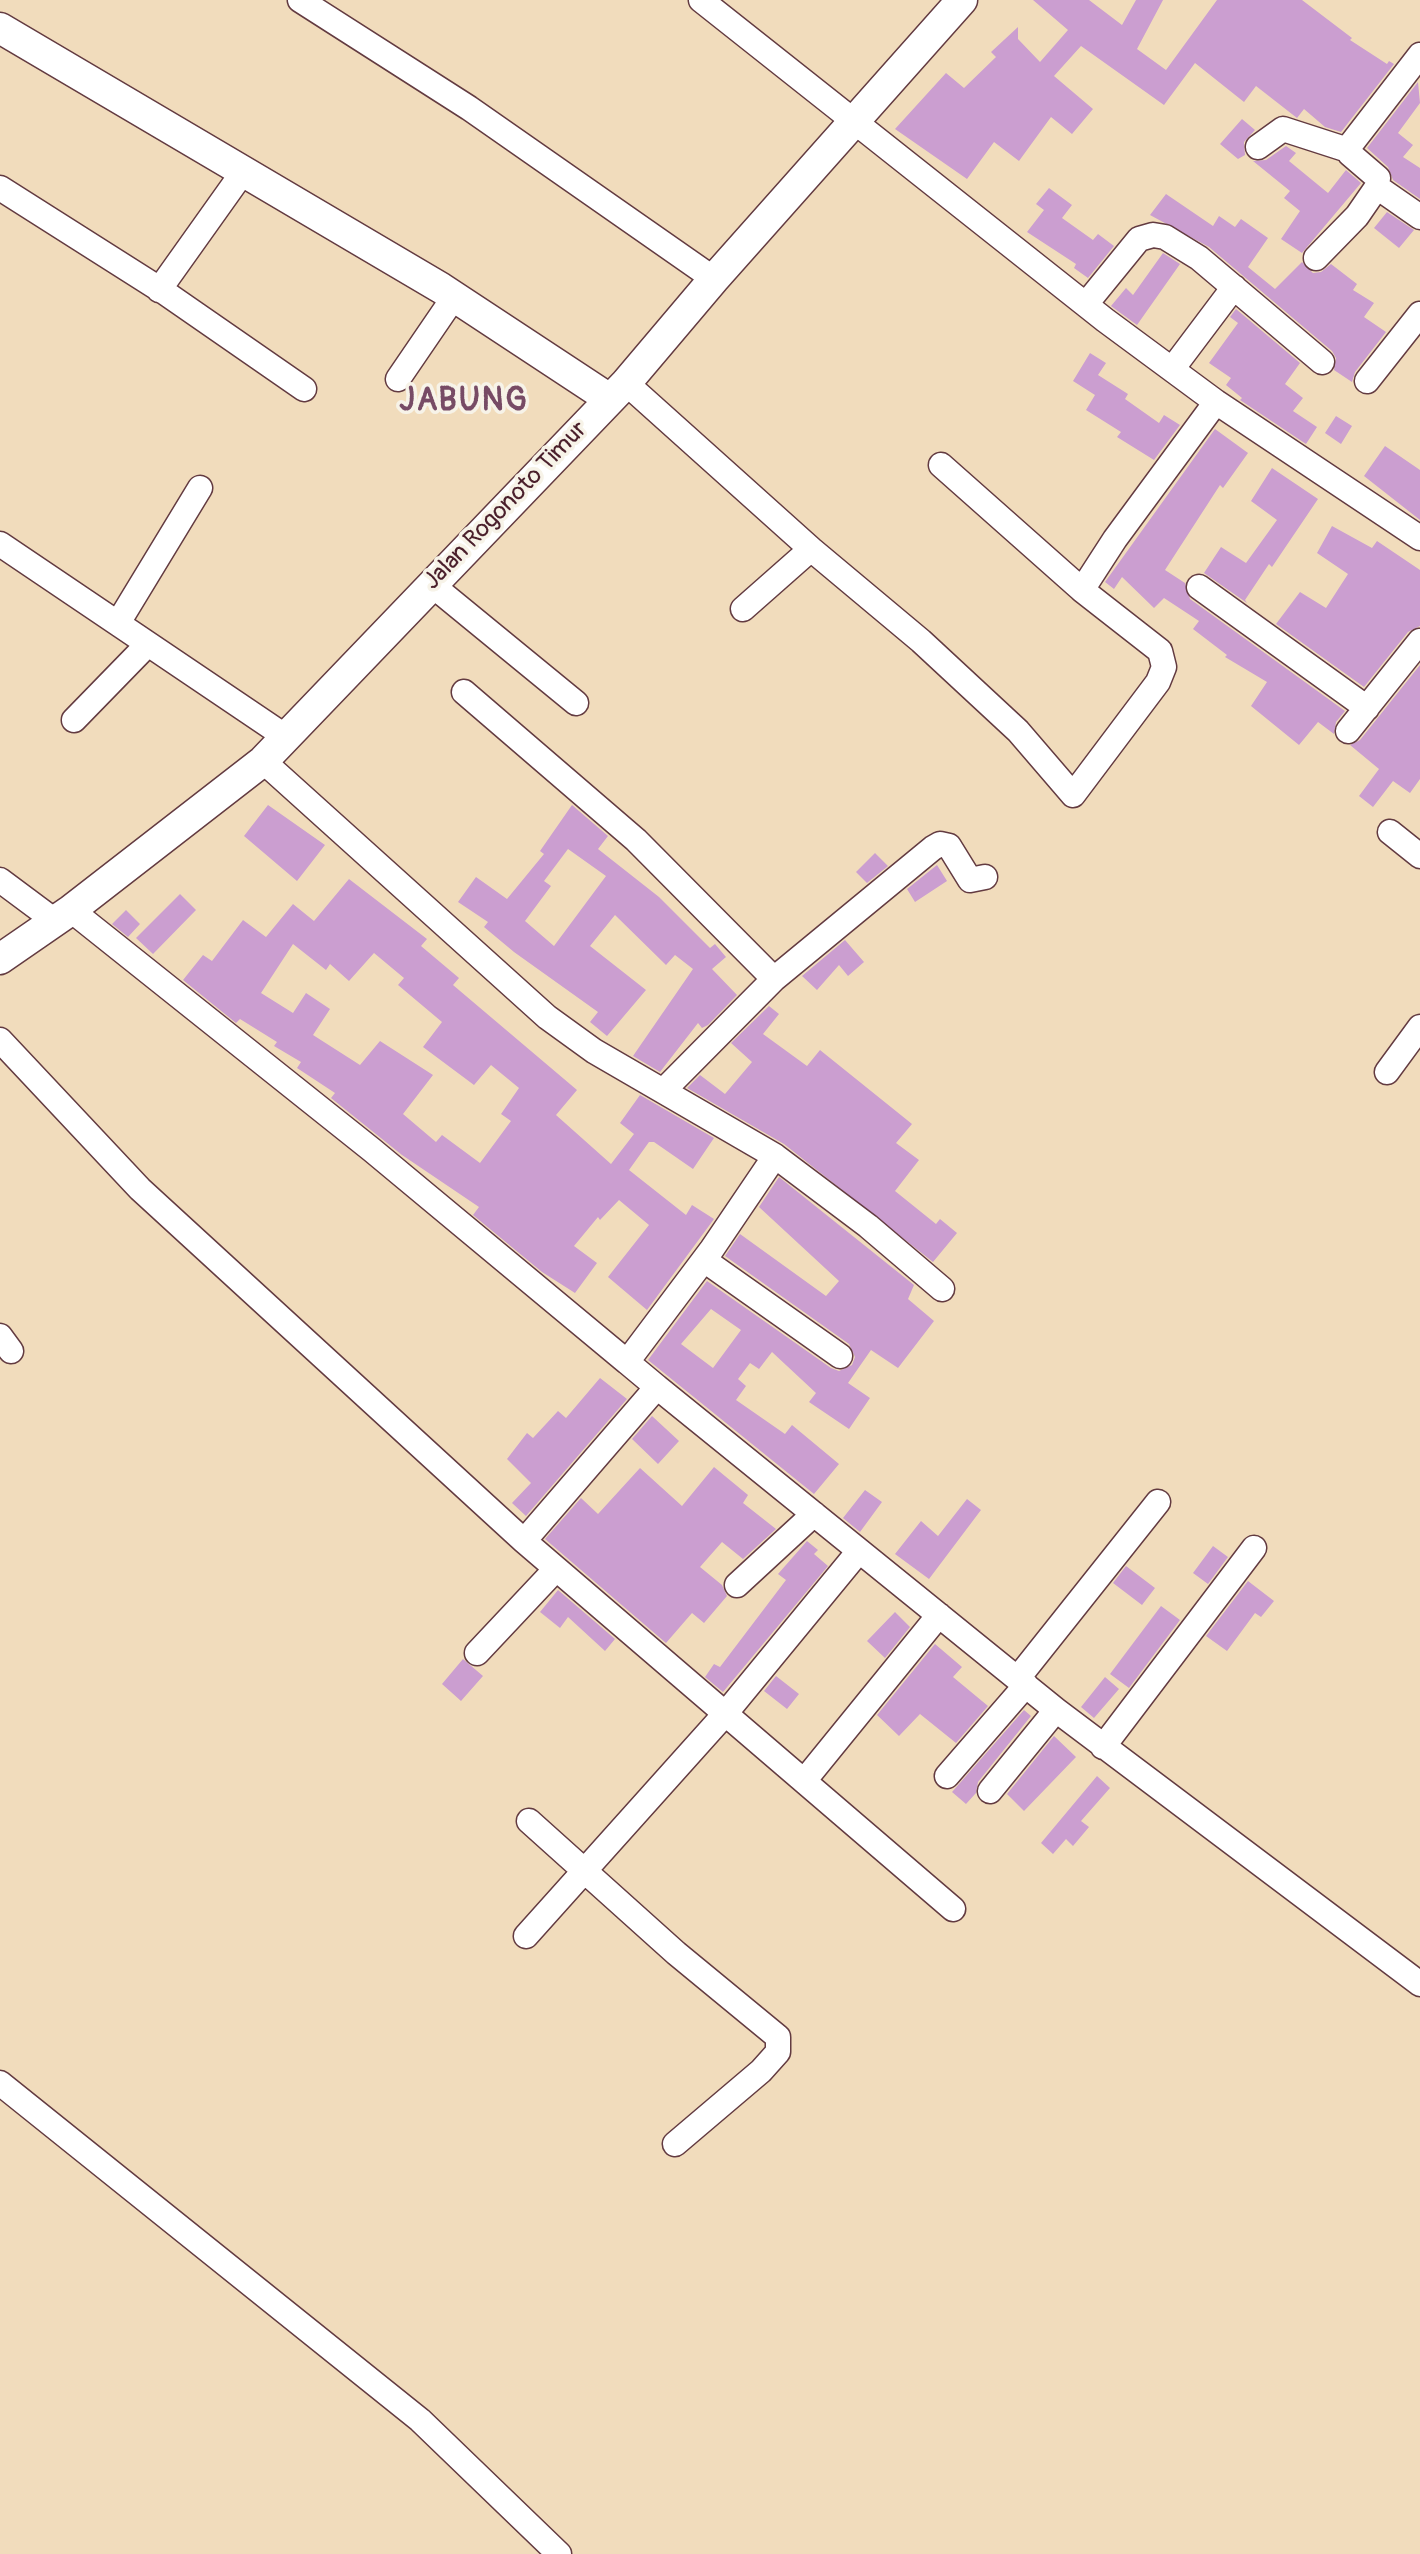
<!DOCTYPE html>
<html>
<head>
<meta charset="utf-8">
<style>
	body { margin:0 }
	canvas { display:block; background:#f1dcbc }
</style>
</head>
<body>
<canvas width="1420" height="2554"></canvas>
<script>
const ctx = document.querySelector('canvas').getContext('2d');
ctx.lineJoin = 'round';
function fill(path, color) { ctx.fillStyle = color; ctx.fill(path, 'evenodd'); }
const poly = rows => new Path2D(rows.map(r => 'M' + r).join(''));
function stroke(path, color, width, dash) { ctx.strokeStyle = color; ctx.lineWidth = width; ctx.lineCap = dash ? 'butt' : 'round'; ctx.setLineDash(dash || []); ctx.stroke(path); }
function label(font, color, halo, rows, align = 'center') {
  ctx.font = font + ' Pangolin,sans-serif'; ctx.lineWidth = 7; ctx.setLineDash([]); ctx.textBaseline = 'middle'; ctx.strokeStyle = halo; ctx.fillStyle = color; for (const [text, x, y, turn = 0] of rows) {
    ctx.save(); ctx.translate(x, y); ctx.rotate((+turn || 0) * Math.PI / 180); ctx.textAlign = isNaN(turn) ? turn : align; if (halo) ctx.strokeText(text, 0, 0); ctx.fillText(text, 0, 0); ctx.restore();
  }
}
fill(poly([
	[1033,0,1089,0,1122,25,1136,0,1163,0,1137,49,1166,70,1217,0,1302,0,1352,38,1350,40,1387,64,1389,61,1394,64,1341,132,1325,127,1304,109,1297,118,1256,86,1244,102,1195,63,1164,105,1081,46,1054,76,1093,109,1072,134,1051,117,1019,161,994,142,967,179,895,129,946,73,964,88,996,57,991,52,1018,27,1018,39,1040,62,1068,30],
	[1418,82,1420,103,1398,133,1413,145,1403,157,1420,168,1420,199,1393,180,1388,167,1367,148],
	[1242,119,1255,130,1244,142,1245,155,1238,159,1220,144],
	[1286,146,1296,153,1289,161,1328,193,1346,170,1361,183,1302,253,1281,239,1300,211,1284,198,1290,191,1253,161,1266,160],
	[1049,188,1072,205,1062,218,1093,240,1098,234,1114,246,1088,278,1074,268,1076,264,1027,232,1044,210,1036,204],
	[1166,194,1213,226,1219,216,1235,227,1241,219,1268,238,1248,267,1275,289,1302,262,1313,273,1321,272,1331,264,1357,284,1353,290,1374,303,1364,317,1386,332,1355,372,1352,382,1334,370,1336,358,1332,351,1209,247,1150,215],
	[1387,212,1414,230,1399,248,1374,228],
	[1163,253,1180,264,1137,325,1111,306,1126,288,1133,295],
	[1236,309,1300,363,1285,384,1303,398,1293,411,1317,427,1306,444,1240,400,1242,398,1226,385,1231,378,1209,363,1238,323,1230,317],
	[1090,353,1106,363,1098,375,1128,394,1125,399,1159,423,1164,415,1180,425,1154,460,1117,437,1121,432,1086,410,1095,395,1073,381],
	[1336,416,1352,426,1341,444,1325,433],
	[1215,429,1248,453,1223,488,1220,485,1165,570,1185,583,1190,599,1345,711,1336,722,1334,734,1318,722,1299,745,1251,706,1267,682,1225,657,1227,655,1193,629,1199,621,1164,598,1154,608,1122,577,1114,589,1105,582],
	[1385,446,1420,470,1420,520,1364,476],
	[1272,468,1318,499,1272,567,1269,564,1245,600,1247,603,1204,573,1221,547,1246,563,1277,520,1251,501],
	[1332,526,1372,548,1377,541,1420,570,1420,626,1408,632,1364,687,1276,624,1300,592,1326,608,1348,574,1317,553],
	[1420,665,1420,779,1410,793,1393,781,1373,807,1359,796,1379,769,1350,745,1360,740],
	[268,805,325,845,297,881,244,836],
	[572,805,608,836,598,849,659,897,710,948,715,944,726,957,712,969,737,995,708,1025,702,1028,698,1023,660,1072,633,1056,693,969,675,955,666,965,615,915,590,946,646,990,607,1036,590,1022,598,1012,514,952,484,927,488,922,458,902,476,877,507,899,544,854,540,851],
	[568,849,606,876,554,946,525,921,551,886,544,881],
	[875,853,888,866,867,883,856,872],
	[937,865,947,881,915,902,907,889],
	[349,879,427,939,421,946,459,978,453,985,577,1090,556,1115,611,1164,634,1134,620,1123,640,1095,714,1138,693,1169,654,1142,649,1142,629,1170,686,1215,692,1205,714,1219,647,1310,608,1277,649,1225,619,1200,600,1220,598,1217,574,1246,597,1263,575,1293,542,1272,473,1215,479,1207,402,1155,331,1098,335,1093,297,1068,301,1062,274,1046,277,1042,240,1019,236,1023,183,980,203,955,212,961,243,920,266,937,293,904,314,921],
	[293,944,326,970,330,964,349,981,374,953,404,978,398,985,442,1022,423,1047,474,1085,491,1065,519,1088,501,1114,511,1121,480,1163,442,1135,436,1142,403,1114,433,1075,380,1041,360,1065,313,1035,330,1009,306,993,293,1013,261,993],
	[180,894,196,910,153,954,136,938],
	[126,910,140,924,128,937,112,924],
	[845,940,864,962,848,976,839,965,817,990,802,976],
	[769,1006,779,1014,763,1034,807,1066,820,1050,912,1124,896,1143,919,1160,895,1191,936,1224,940,1219,957,1233,933,1262,784,1144,687,1088,700,1075,725,1094,752,1062,731,1043],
	[779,1177,914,1285,908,1299,934,1321,898,1368,871,1350,848,1383,870,1398,849,1429,809,1402,816,1393,772,1352,759,1369,750,1363,738,1379,746,1386,736,1400,785,1434,792,1425,839,1464,814,1494,648,1360,707,1281,831,1368,839,1371,852,1365,855,1357,849,1344,725,1256,740,1234,826,1296,839,1281,759,1207],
	[711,1309,741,1330,713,1368,681,1344],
	[600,1378,627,1399,526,1516,512,1503,531,1483,507,1459,527,1433,533,1438,558,1411,566,1418],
	[652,1416,679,1441,658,1464,632,1439],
	[714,1467,748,1495,743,1503,776,1529,743,1559,722,1542,700,1567,722,1585,727,1596,704,1623,692,1613,666,1643,545,1539,581,1498,598,1514,640,1468,682,1506],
	[865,1490,882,1502,860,1532,843,1518],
	[967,1499,981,1510,929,1579,895,1554,921,1521,938,1536],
	[807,1541,818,1550,814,1554,828,1566,723,1692,705,1677,714,1664,720,1667,786,1580,778,1574],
	[1213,1546,1228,1557,1208,1584,1193,1573],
	[1126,1566,1155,1588,1142,1605,1113,1583],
	[1248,1581,1274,1601,1261,1617,1255,1613,1227,1651,1206,1636],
	[558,1590,615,1639,605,1651,568,1617,560,1628,540,1612],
	[1161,1606,1180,1620,1129,1688,1110,1674],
	[895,1612,910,1627,885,1658,867,1641],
	[935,1644,962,1667,953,1677,988,1706,956,1743,920,1714,899,1736,877,1715],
	[463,1659,483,1676,461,1701,442,1684],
	[776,1676,799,1694,787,1709,764,1691],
	[1105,1677,1119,1689,1094,1718,1081,1707],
	[1024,1710,1031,1716,978,1782,976,1793,966,1804,952,1792],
	[1054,1736,1076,1757,1024,1811,1007,1794],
	[1097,1776,1110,1788,1081,1821,1089,1827,1073,1846,1066,1839,1053,1854,1041,1843]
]), '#cb9ed0');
const minor = poly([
	[300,0,469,108,714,279],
	[701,0,1105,320,1216,402,1420,538],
	[1258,147,1283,129,1348,150],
	[1377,187,1420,217],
	[0,188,164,292,304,389],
	[1316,258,1357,216,1377,187,1378,178,1350,154,1348,148,1420,55],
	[159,290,243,172],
	[1086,304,1139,239,1153,235,1165,237,1199,258,1322,362],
	[1173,368,1234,287],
	[398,379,454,297],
	[1367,381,1420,314],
	[626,383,811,549,921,641,1018,731,1073,795,1158,682,1164,667,1160,651,1082,590],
	[941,465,1082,590,1115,539,1216,402],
	[0,544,286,737],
	[432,585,576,703],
	[1199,587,1367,708],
	[743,609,811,549],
	[118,623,200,488],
	[464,692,636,840,774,979],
	[74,720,148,644],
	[1348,731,1420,641],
	[263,761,547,1017,594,1051,775,1156,868,1226,942,1289],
	[1390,832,1420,856],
	[0,880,55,921],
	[71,910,372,1150,627,1362],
	[0,1040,140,1189,524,1541,953,1909],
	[1387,1072,1420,1027],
	[665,1089,774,979,933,848,940,844,949,846,970,880,985,877],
	[704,1260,840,1356],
	[0,1336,11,1351],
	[657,1387,1056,1710,1420,1984],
	[524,1541,657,1387,627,1362,712,1249,775,1156],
	[737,1585,814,1514],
	[477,1653,556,1569],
	[1018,1678,1158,1502],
	[1103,1747,1254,1548],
	[947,1776,1026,1685],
	[804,1781,939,1615],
	[990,1791,1056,1710],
	[529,1821,676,1953,778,2037,778,2052,761,2071,675,2144],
	[526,1936,725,1714,859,1551],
	[0,2083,420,2420,559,2554]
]);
const tertiary = poly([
	[0,28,441,288,608,398],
	[0,959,71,910,263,761,626,383,714,279,962,0]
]);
stroke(minor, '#633b41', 27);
stroke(tertiary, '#633b41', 33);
stroke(minor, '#fff', 24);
stroke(tertiary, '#fff', 30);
label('24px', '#4a1f2b', '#f7f3e8', [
	["Jalan Rogonoto Timur",506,506,-46]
]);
ctx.letterSpacing = '2px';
label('bold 32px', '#774b65', '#f7f3e8', [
	["JABUNG",464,402]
]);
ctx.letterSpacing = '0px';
</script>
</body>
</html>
